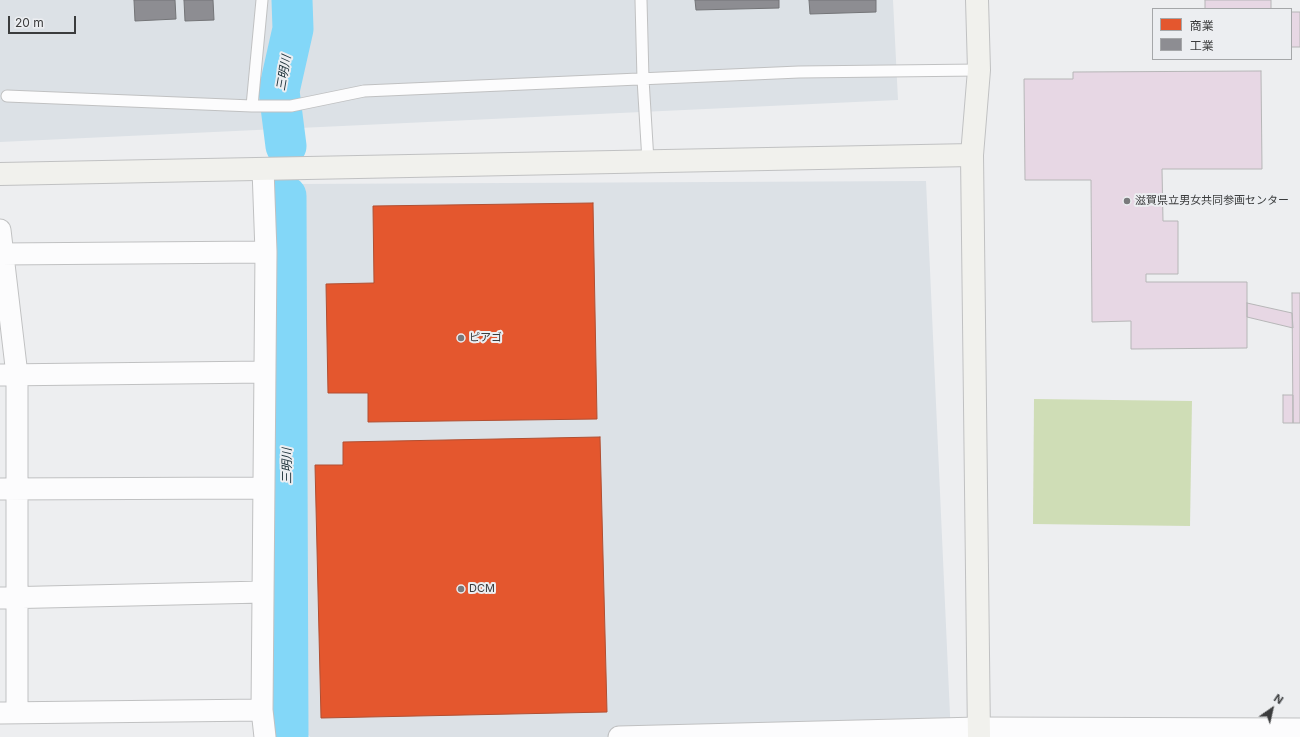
<!DOCTYPE html>
<html>
<head>
<meta charset="utf-8">
<style>
	body { margin:0 }
	#map { position:relative; width:1300px; height:737px; overflow:hidden; background:#edeef0; font-family:Inter,"Noto Sans JP",sans-serif }
	canvas { display:block }
	.legend { position:absolute; left:1152px; top:8px; width:140px; height:52px; box-sizing:border-box; background:#eceef1; border:1px solid #a5a7a9; margin:0; padding:5px 7px; list-style:none; font-size:12px; color:#3b3c3d }
	.legend li { display:flex; align-items:center; gap:8px; height:20px }
	.legend b { width:20px; border:1px solid #a5a7a9 }
	.north { position:absolute; left:1252px; top:689px; width:40px; height:40px; -webkit-text-stroke:3px #eceef1; paint-order:stroke; rotate:34deg; font-size:11px; font-weight:700; line-height:16px; text-align:center; color:#3b3c3d }
	.north::after { content:''; display:block; margin:auto; width:14px; height:18px; background:#3b3c3d; clip-path:polygon(50% 0,100% 100%,50% 72%,0 100%) }
	.scale { position:absolute; left:8px; top:16px; width:68px; height:18px; box-sizing:border-box; border:2px solid #3b3c3d; border-top:0; padding-left:5px; font-size:12px; line-height:14px; white-space:nowrap; color:#3b3c3d; -webkit-text-stroke:3px #eceef1; paint-order:stroke }
</style>
</head>
<body>
<div id="map">
<canvas width="1300" height="737"></canvas>
<ul class="legend">
<li><b style="height:11px;background:#e4572e"></b>商業</li>
<li><b style="height:11px;background:#8d8d92"></b>工業</li>
</ul>
<div class="north">N</div>
<div class="scale">20 m</div>
</div>
<script>
const ctx = document.querySelector('canvas').getContext('2d');
ctx.lineJoin = 'round';
function fill(path, color) { ctx.fillStyle = color; ctx.fill(path, 'evenodd'); }
const poly = rows => new Path2D(rows.map(r => 'M' + r).join(''));
function stroke(path, color, width, dash) { ctx.strokeStyle = color; ctx.lineWidth = width; ctx.lineCap = dash ? 'butt' : 'round'; ctx.setLineDash(dash || []); ctx.stroke(path); }
function label(font, color, halo, rows, align = 'center') {
  ctx.font = font + ' Inter,"Noto Sans JP",sans-serif'; ctx.lineWidth = 4; ctx.setLineDash([]); ctx.textBaseline = 'middle'; ctx.strokeStyle = halo; ctx.fillStyle = color; for (const [text, x, y, turn = 0] of rows) {
    ctx.save(); ctx.translate(x, y); ctx.rotate((+turn || 0) * Math.PI / 180); ctx.textAlign = isNaN(turn) ? turn : align; if (halo) ctx.strokeText(text, 0, 0); ctx.fillText(text, 0, 0); ctx.restore();
  }
}
fill(poly([
	[0,0,893,0,898,100,0,142],
	[926,181,951,737,310,737,295,719,292,191,296,184]
]), '#dce1e6');
fill(poly([
	[1034,399,1192,401,1190,526,1033,524]
]), '#cfddb6');
const shops = poly([
	[593,203,597,419,368,422,368,393,328,393,326,284,374,283,373,206,593,203],
	[600,437,607,712,321,718,315,465,343,465,343,442,600,437]
]);
fill(shops, '#e4572e');
stroke(shops, '#b14f32', 1);
const industry = poly([
	[134,0,175,0,176,19,135,21,134,0],
	[184,0,213,0,214,20,185,21,184,0],
	[695,0,779,0,779,8,696,10,695,0],
	[809,0,876,0,876,12,810,14,809,0]
]);
fill(industry, '#8d8d92');
stroke(industry, '#747578', 1);
stroke(poly([
	[286,146,279,91,293,29,292,0],
	[286,196,288,737]
]), '#83d7f8', 41);
const building = poly([
	[1205,0,1271,0,1271,9,1205,9,1205,0],
	[1291,12,1300,12,1300,47,1291,47,1291,12],
	[1261,71,1262,169,1162,169,1163,221,1178,221,1178,274,1146,274,1146,282,1247,282,1247,348,1131,349,1131,321,1092,322,1091,180,1025,180,1024,79,1073,79,1073,72,1261,71],
	[1292,293,1300,293,1300,423,1293,423,1292,293],
	[1247,303,1292,313,1293,328,1247,317,1247,303],
	[1283,395,1293,395,1293,423,1283,423,1283,395]
]);
fill(building, '#e7d7e4');
stroke(building, '#b6b6b7', 1);
const lane = poly([
	[641,0,643,79,648,161],
	[7,96,252,106,291,106,364,91,799,72,979,70],
	[252,106,262,0]
]);
const street = poly([
	[263,169,266,252,262,710,265,737],
	[0,230,17,375,17,713],
	[0,254,266,252],
	[0,375,265,372],
	[0,489,264,488],
	[0,598,263,592],
	[0,713,262,710],
	[619,737,978,728,1300,729]
]);
const secondary = poly([
	[977,0,979,70,972,155,979,737],
	[0,174,972,155]
]);
stroke(lane, '#c0c1c2', 13);
stroke(street, '#c0c1c2', 23);
stroke(secondary, '#c0c1c2', 24);
stroke(lane, '#fcfcfd', 11);
stroke(street, '#fcfcfd', 21);
stroke(secondary, '#f1f1ed', 22);
for (const [x, y, r, color] of [
	[1127,201,4,"#797a7c"],
	[461,338,4,"#797a7c"],
	[461,589,4,"#797a7c"]
]) { const dot = new Path2D(); dot.arc(x, y, r, 0, 2 * Math.PI); ctx.fillStyle = color; ctx.fill(dot); stroke(dot, '#eceef1', 1.5); }
label('11px', '#3b3c3d', '#eceef1', [
	["滋賀県立男女共同参画センター",1135,201],
	["ピアゴ",469,338],
	["DCM",469,589]
], 'left');
label('italic 12px', '#1a2f37', '#eceef1', [
	["三明川",284,73,-80],
	["三明川",287,466,-90]
]);
</script>
</body>
</html>
